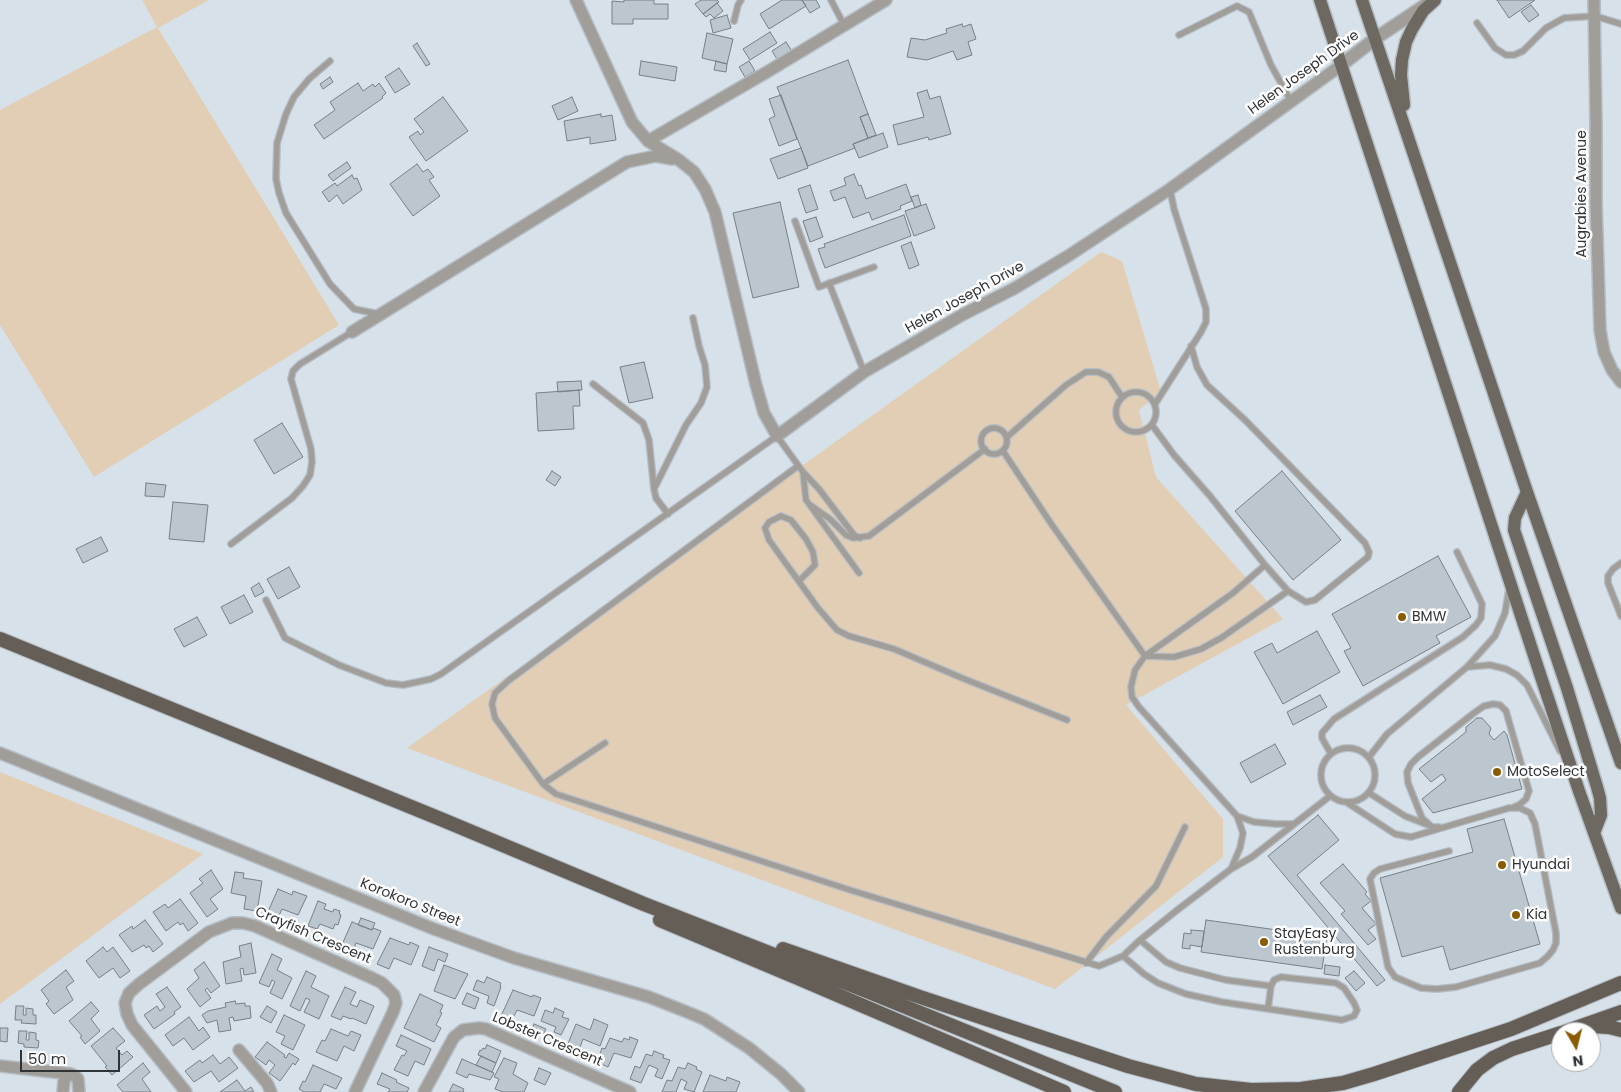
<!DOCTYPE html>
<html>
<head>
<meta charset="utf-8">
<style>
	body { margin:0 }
	#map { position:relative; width:1621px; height:1092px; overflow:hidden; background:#d7e1e9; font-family:Poppins,sans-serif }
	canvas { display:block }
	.north { position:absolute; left:1551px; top:1022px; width:50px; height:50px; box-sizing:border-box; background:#fff; border:1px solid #acaeaf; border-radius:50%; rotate:172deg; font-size:14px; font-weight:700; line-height:20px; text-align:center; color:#303437 }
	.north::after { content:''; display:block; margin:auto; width:18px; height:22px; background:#8a5c00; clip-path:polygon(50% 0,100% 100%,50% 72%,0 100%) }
	.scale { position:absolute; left:20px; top:1050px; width:100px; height:22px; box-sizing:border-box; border:2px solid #303437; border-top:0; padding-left:6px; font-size:15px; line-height:18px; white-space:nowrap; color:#303437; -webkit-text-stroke:4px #fff; paint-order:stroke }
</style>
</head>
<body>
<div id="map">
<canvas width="1621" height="1092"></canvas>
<div class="north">N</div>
<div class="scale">50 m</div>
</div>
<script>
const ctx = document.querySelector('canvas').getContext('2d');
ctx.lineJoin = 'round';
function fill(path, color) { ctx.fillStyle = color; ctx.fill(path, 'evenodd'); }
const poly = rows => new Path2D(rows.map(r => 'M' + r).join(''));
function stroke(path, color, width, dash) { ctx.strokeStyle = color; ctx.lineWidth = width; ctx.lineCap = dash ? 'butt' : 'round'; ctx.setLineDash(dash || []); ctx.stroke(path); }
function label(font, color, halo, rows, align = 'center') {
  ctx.font = font + ' Poppins,sans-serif'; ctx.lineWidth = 5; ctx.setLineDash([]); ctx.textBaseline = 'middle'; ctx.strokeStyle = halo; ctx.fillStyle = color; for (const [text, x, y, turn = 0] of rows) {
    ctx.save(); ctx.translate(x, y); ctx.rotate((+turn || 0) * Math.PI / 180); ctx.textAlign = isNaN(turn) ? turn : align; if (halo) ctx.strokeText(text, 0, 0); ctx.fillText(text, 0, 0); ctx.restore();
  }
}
fill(poly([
	[142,0,209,0,158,28,339,325,94,477,0,325,0,110,157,27],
	[1101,252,1122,261,1161,392,1139,410,1156,477,1283,619,1126,705,1223,819,1223,857,1055,989,407,748],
	[0,772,203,854,0,1004]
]), '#e2ceb4');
const building = poly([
	[624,0,654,0,654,4,668,4,668,19,633,19,633,24,612,24,612,1,624,2,624,0],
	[701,0,717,0,719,2,703,14,695,4,701,0],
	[782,0,802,0,806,6,769,29,760,14,782,0],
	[802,0,816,0,820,7,810,13,802,0],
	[1497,0,1535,0,1509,18,1497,0],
	[717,3,723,11,714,18,710,14,706,17,703,14,717,3],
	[1531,5,1539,15,1529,22,1521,12,1531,5],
	[727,15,731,28,713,33,710,20,727,15],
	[962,24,963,27,971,24,976,39,968,42,972,55,957,60,953,51,927,60,907,57,911,38,925,40,947,33,946,29,962,24],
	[770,32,777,43,750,60,743,49,770,32],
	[707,33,733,39,727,64,702,58,707,33],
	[786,42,792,51,777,59,772,51,786,42],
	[417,43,430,64,426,66,413,46,417,43],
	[848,60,868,114,860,117,868,138,853,144,855,148,808,166,777,87,848,60],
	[641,61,677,67,675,81,639,75,641,61],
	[716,61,727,64,726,72,714,70,716,61],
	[749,61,755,71,745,77,739,67,749,61],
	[399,68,410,84,395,93,385,77,399,68],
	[330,77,333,82,323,89,320,84,330,77],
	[358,83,363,91,373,84,375,87,379,83,386,93,382,97,383,98,324,139,314,125,335,110,330,102,358,83],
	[927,90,930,99,940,96,951,134,929,140,928,137,898,145,893,125,924,117,917,93,927,90],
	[781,95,797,139,779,146,769,119,775,116,769,99,781,95],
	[443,97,468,131,426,161,409,137,418,131,420,135,424,132,414,119,443,97],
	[572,97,578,111,558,120,552,106,572,97],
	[601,114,601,117,612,115,616,140,590,144,590,137,567,141,564,121,601,114],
	[868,114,876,135,868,138,860,117,868,114],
	[883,133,888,147,859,158,853,144,883,133],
	[801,148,808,168,778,179,770,159,801,148],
	[347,162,351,168,333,181,328,175,347,162],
	[417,164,423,172,428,169,434,177,429,180,440,196,413,216,390,184,417,164],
	[854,174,859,186,861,185,866,199,906,184,912,201,900,206,901,209,872,220,869,212,853,218,845,197,834,201,830,191,846,185,844,178,854,174],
	[352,175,354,179,357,178,362,190,343,204,337,195,329,202,322,192,335,183,337,186,352,175],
	[810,185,818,209,806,213,798,189,810,185],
	[918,195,921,205,915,208,911,197,918,195],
	[780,202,799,287,753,298,733,213,780,202],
	[926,204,935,228,914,236,905,211,926,204],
	[904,215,911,236,825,268,818,249,825,247,824,244,904,215],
	[816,217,823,237,810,242,803,221,816,217],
	[911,242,919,265,909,269,901,246,911,242],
	[644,362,653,398,629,403,620,367,644,362],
	[581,381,582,390,558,392,557,382,581,381],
	[579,390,580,406,573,406,574,429,538,431,536,393,579,390],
	[282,423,303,457,274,474,254,440,282,423],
	[552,471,561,477,555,486,546,480,552,471],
	[1282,471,1341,540,1293,580,1235,511,1282,471],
	[146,483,166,485,164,497,145,496,146,483],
	[173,502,208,505,204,542,169,539,173,502],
	[101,537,108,551,83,563,76,549,101,537],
	[1438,556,1471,617,1436,636,1440,643,1363,686,1344,651,1351,648,1332,614,1438,556],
	[289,567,300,587,278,599,267,579,289,567],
	[259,583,264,592,255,597,251,588,259,583],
	[244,595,253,612,230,624,221,607,244,595],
	[197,617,207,635,184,647,174,629,197,617],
	[1317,631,1340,672,1283,704,1254,652,1272,643,1277,653,1317,631],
	[1320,695,1327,707,1293,725,1287,712,1320,695],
	[1477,718,1482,718,1491,728,1489,734,1494,740,1504,731,1507,735,1522,789,1433,813,1422,799,1446,780,1442,774,1431,782,1419,769,1466,732,1466,727,1477,718],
	[1275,744,1286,764,1251,783,1240,763,1275,744],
	[1318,815,1339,840,1297,875,1385,980,1377,986,1268,856,1318,815],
	[1504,819,1540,944,1450,970,1443,946,1402,957,1380,878,1473,852,1467,829,1504,819],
	[1343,864,1367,892,1365,894,1371,901,1362,908,1376,924,1368,930,1376,939,1368,945,1341,914,1345,911,1320,883,1343,864],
	[211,870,223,889,210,899,218,909,207,917,190,893,203,883,199,879,211,870],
	[235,872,244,873,243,878,262,881,257,911,244,909,246,896,231,893,235,872],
	[278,889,292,895,293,891,307,896,298,915,282,909,277,920,266,916,278,889],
	[180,899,198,923,188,931,183,923,180,925,178,922,166,931,153,912,165,904,168,908,180,899],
	[318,901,326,904,324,909,333,912,334,909,340,911,339,914,341,915,338,925,335,924,333,929,320,924,317,929,308,926,318,901],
	[361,918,375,923,372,930,358,925,361,918],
	[145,920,163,944,153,952,149,946,146,948,144,945,132,952,119,935,132,926,133,929,145,920],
	[1206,920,1327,937,1322,969,1201,952,1206,920],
	[352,922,372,930,373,928,381,931,373,949,356,943,352,954,340,949,352,922],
	[1191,930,1204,931,1202,947,1190,945,1190,949,1182,948,1184,933,1191,934,1191,930],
	[390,938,409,945,410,942,419,946,411,965,394,958,389,969,377,964,390,938],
	[251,943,256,973,244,975,243,968,240,969,242,981,226,984,223,962,241,957,239,946,251,943],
	[103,947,107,952,113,947,130,971,120,978,113,968,99,978,86,961,103,947],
	[429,947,448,954,445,962,438,959,434,971,422,966,429,947],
	[272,954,282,959,277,970,292,978,282,999,270,993,275,982,272,980,269,987,259,983,272,954],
	[204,962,220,986,211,993,207,988,205,990,211,998,200,1007,187,989,199,978,194,970,204,962],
	[444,965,468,974,455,999,434,991,444,965],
	[1325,965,1340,967,1339,976,1324,974,1325,965],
	[66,970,74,981,66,987,73,1000,54,1014,46,1004,49,1001,41,990,66,970],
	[306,971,316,976,311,987,329,996,319,1019,304,1012,310,1000,306,998,300,1011,290,1006,306,971],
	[1354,971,1365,983,1356,991,1345,978,1354,971],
	[487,977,501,983,500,986,501,987,494,1006,487,1003,489,996,473,990,477,980,484,983,487,977],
	[167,987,181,1007,174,1012,175,1014,154,1029,144,1015,157,1006,160,1011,165,1007,156,994,167,987],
	[345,987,356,992,350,1004,357,1007,360,1000,374,1006,366,1024,352,1018,351,1019,343,1016,341,1020,331,1016,345,987],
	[513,990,532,997,533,995,541,998,534,1016,517,1010,512,1020,501,1016,513,990],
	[467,993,479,998,475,1009,462,1004,467,993],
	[420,994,443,1005,440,1012,442,1013,436,1025,441,1028,434,1042,404,1028,420,994],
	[235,1001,236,1004,245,1003,245,1006,250,1006,251,1018,234,1021,233,1017,229,1018,231,1030,219,1032,217,1020,207,1023,202,1015,208,1011,226,1007,225,1003,235,1001],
	[91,1002,99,1011,91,1019,100,1031,85,1044,80,1037,82,1036,69,1021,91,1002],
	[16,1006,24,1006,23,1015,26,1015,26,1008,33,1009,33,1015,36,1015,36,1024,21,1023,22,1020,15,1020,16,1006],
	[267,1006,277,1012,271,1023,260,1017,267,1006],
	[555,1008,564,1012,562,1017,569,1019,561,1035,554,1032,556,1027,541,1021,545,1010,553,1013,555,1008],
	[284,1015,305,1025,293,1050,281,1044,285,1036,276,1032,284,1015],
	[189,1017,199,1031,203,1027,210,1037,193,1050,184,1038,173,1046,165,1035,189,1017],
	[594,1019,608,1025,600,1046,583,1039,579,1050,567,1046,576,1024,590,1030,594,1019],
	[534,1024,546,1029,543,1035,532,1030,534,1024],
	[0,1028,8,1028,7,1042,0,1041,0,1028],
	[113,1028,125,1041,116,1048,122,1055,127,1051,133,1057,112,1075,105,1067,107,1066,91,1046,113,1028],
	[331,1029,348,1036,351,1031,361,1035,354,1051,344,1046,337,1061,316,1052,322,1040,325,1041,331,1029],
	[19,1031,27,1031,26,1040,29,1040,29,1032,36,1033,36,1040,39,1041,38,1048,24,1047,24,1044,18,1043,19,1031],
	[401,1035,431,1049,424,1065,415,1061,408,1076,394,1070,402,1055,404,1056,407,1051,396,1046,401,1035],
	[630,1037,638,1040,631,1058,614,1053,608,1067,597,1062,602,1048,605,1049,610,1038,622,1042,624,1038,629,1040,630,1037],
	[267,1042,285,1055,284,1057,286,1058,289,1053,299,1059,295,1065,293,1063,280,1081,269,1073,275,1065,269,1060,266,1065,255,1057,267,1042],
	[487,1045,501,1051,496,1063,478,1055,480,1050,481,1051,483,1048,485,1049,487,1045],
	[654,1051,664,1055,663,1058,670,1060,662,1079,655,1076,658,1069,649,1065,641,1083,630,1079,635,1066,640,1068,646,1054,652,1056,654,1051],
	[213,1055,220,1064,229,1057,238,1068,219,1082,211,1071,194,1082,185,1071,200,1060,202,1063,213,1055],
	[481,1056,496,1063,492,1072,476,1065,481,1056],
	[504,1058,517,1063,513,1074,528,1083,524,1092,503,1092,495,1089,499,1079,494,1077,504,1058],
	[462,1059,494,1073,490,1080,469,1074,467,1078,456,1073,462,1059],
	[143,1063,150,1072,142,1079,151,1092,123,1092,117,1085,143,1063],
	[688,1063,697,1067,696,1069,702,1072,694,1092,684,1089,687,1082,681,1079,676,1092,662,1092,667,1080,672,1081,678,1067,685,1069,688,1063],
	[313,1065,342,1078,336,1089,324,1084,320,1092,304,1092,299,1089,303,1081,305,1082,313,1065],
	[539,1068,551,1073,545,1085,534,1080,539,1068],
	[382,1073,397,1080,396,1082,409,1088,407,1092,388,1092,390,1089,377,1084,382,1073],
	[710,1075,726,1081,727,1077,740,1082,736,1092,703,1092,710,1075],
	[237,1080,245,1091,251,1087,254,1092,220,1092,237,1080],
	[453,1084,464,1089,463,1092,449,1092,453,1084]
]);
fill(building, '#bcc6ce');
stroke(building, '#778088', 1);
const service = poly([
	[831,0,844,25],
	[734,21,738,5,741,0],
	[1477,23,1495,48,1506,55,1514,55,1523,51,1546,28,1564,18,1595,16,1621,24],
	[1179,35,1237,6,1249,12,1271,65,1291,101],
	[330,61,309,79,294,97,286,114,277,143,276,179,279,193,286,213,330,284,354,309,379,314],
	[795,221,819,287,874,267],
	[829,283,864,372],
	[593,384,643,423,649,440,654,489,656,498,668,514],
	'1116 412a20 20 0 1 1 40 0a20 20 0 1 1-40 0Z',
	[1155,404,1201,332,1206,322,1206,309,1174,209,1170,189],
	[1152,425,1174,455,1210,496,1265,565,1288,591,1306,602,1315,600,1368,557,1369,552,1365,543,1245,420,1207,385,1197,367,1191,346],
	'981 441a13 13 0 1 1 26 0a13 13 0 1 1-26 0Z',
	[1007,437,1066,385,1086,372,1098,372,1109,377,1122,397],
	[1003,451,1052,525,1145,656,1174,657,1201,649,1221,638,1288,591],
	[798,466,508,681,495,693,492,704,495,718,543,784,556,794,850,890,1099,966,1123,956,1140,940,1176,911,1231,869,1252,857,1330,796],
	[803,472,806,500,859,573],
	[654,489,686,425,701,403,707,387,705,365,699,346,693,318],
	[810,505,830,519,846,535,853,538,869,536,985,449],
	[231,544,292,498,303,486,310,475,312,462,311,449,291,379,293,371,300,364,352,332],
	[1621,563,1613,569,1608,576,1608,583,1621,616],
	[799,581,815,565,813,552,806,539,791,520,781,516,769,522,765,528,769,540,818,608,837,630,849,636,894,649,962,678,1067,720],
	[266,600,285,638,339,665,386,683,403,685,431,679,441,674,777,436,803,472,819,489,854,535,860,538],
	[1467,667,1490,665,1506,669,1517,675,1527,685,1560,751],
	'1321 775a27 27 0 1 1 54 0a27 27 0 1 1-54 0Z',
	[1331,754,1322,738,1322,733,1334,719,1463,637,1476,625,1481,618,1482,604,1457,552],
	[1369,757,1387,734,1467,667,1495,636,1505,613,1509,589],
	[543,784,605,743],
	[1369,793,1405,816,1428,825],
	[1346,802,1395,834,1411,837,1509,808,1520,808,1530,813,1535,824,1556,933,1556,943,1553,950,1548,956,1540,963,1456,987,1437,989,1421,988,1395,977,1388,967,1370,879,1374,873,1380,869,1449,851],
	[1237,816,1254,822,1276,824,1293,824],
	[1439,827,1432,827,1422,818,1408,783,1407,772,1411,764,1418,757,1474,713,1484,706,1493,704,1500,705,1506,711,1529,791,1526,799,1519,805,1514,807],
	[1231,869,1240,848,1243,833,1237,816,1139,707,1132,697,1131,687,1135,670,1145,656,1233,593,1265,565],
	[1123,956,1144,974,1158,983,1186,994,1222,1002,1342,1020,1354,1016,1357,1010,1354,1003,1344,988,1336,983,1281,977,1274,980,1271,986,1226,980,1180,968,1166,962,1140,940],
	[1086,963,1106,937,1156,886,1185,827],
	[1268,1009,1271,986]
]);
const minor = poly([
	[576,0,632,122,648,141,679,160,694,172,705,189,715,212,756,385,764,413,777,436,864,372,962,315,1015,288,1068,256,1170,189,1340,66],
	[1594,0,1596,122,1596,203,1600,330,1604,352,1612,370,1621,382],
	[648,141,767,72,886,0],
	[352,332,627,162,656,156,672,159],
	[0,753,434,929,514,958,649,997,687,1012,704,1019,749,1048,781,1074,799,1092],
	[239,1050,267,1083,271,1092],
	[0,1066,71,1074],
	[63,1092,64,1081,66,1077,71,1074,75,1076,78,1079,79,1092],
	[186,1092,132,1025,127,1014,125,1003,129,993,139,984,209,932,232,923,243,923,255,926,372,978,382,983,394,995,396,1003,393,1012,355,1092],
	[424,1092,454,1037,463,1030,479,1028,486,1029,630,1092]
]);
const tertiary = poly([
	[1340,66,1376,38,1430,2]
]);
const primary = poly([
	[1320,0,1541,677,1579,791,1621,908],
	[1362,0,1527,492,1621,763],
	[1404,105,1401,75,1402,60,1406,42,1412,29,1423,11,1435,0],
	[1527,492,1515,518,1514,530,1567,688,1597,787,1600,798,1601,815,1594,833]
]);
const trunk = poly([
	[0,639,443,820,644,904,869,992,1115,1092],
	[660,920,798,978,1064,1092],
	[783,949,920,997,1128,1066,1196,1084,1251,1090,1301,1089,1343,1083,1374,1074,1511,1029,1621,983],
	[1590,1026,1609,1027,1621,1030],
	[1564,1032,1621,1012],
	[1459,1092,1477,1070,1493,1058,1512,1049,1561,1033]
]);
stroke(service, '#b6bec5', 8);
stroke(minor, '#b6bec5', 14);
stroke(tertiary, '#b6bec5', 15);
stroke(primary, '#b6bec5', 15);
stroke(trunk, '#b6bec5', 16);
stroke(service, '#a19e9a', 5.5);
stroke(minor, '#a19e9a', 11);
stroke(tertiary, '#a19e9a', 12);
stroke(primary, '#6d6860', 12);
stroke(trunk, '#645e56', 14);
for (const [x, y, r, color] of [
	[1402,617,5,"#8a5c00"],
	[1497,772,5,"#8a5c00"],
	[1502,865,5,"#8a5c00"],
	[1516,915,5,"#8a5c00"],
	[1264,942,5,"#8a5c00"]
]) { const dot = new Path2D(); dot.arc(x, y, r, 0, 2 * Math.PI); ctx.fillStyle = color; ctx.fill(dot); stroke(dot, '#fff', 2); }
label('14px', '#303437', '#fff', [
	["Helen Joseph Drive",1304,73,-36],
	["Augrabies Avenue",1582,194,-90],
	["Helen Joseph Drive",965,298,-29],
	["Korokoro Street",410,903,22],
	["Crayfish Crescent",313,936,23],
	["Lobster Crescent",547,1040,23]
]);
label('14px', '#303437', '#fff', [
	["BMW",1412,617],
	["MotoSelect",1507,772],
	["Hyundai",1512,865],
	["Kia",1526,915],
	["StayEasy",1274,934],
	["Rustenburg",1274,950]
], 'left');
</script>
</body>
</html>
